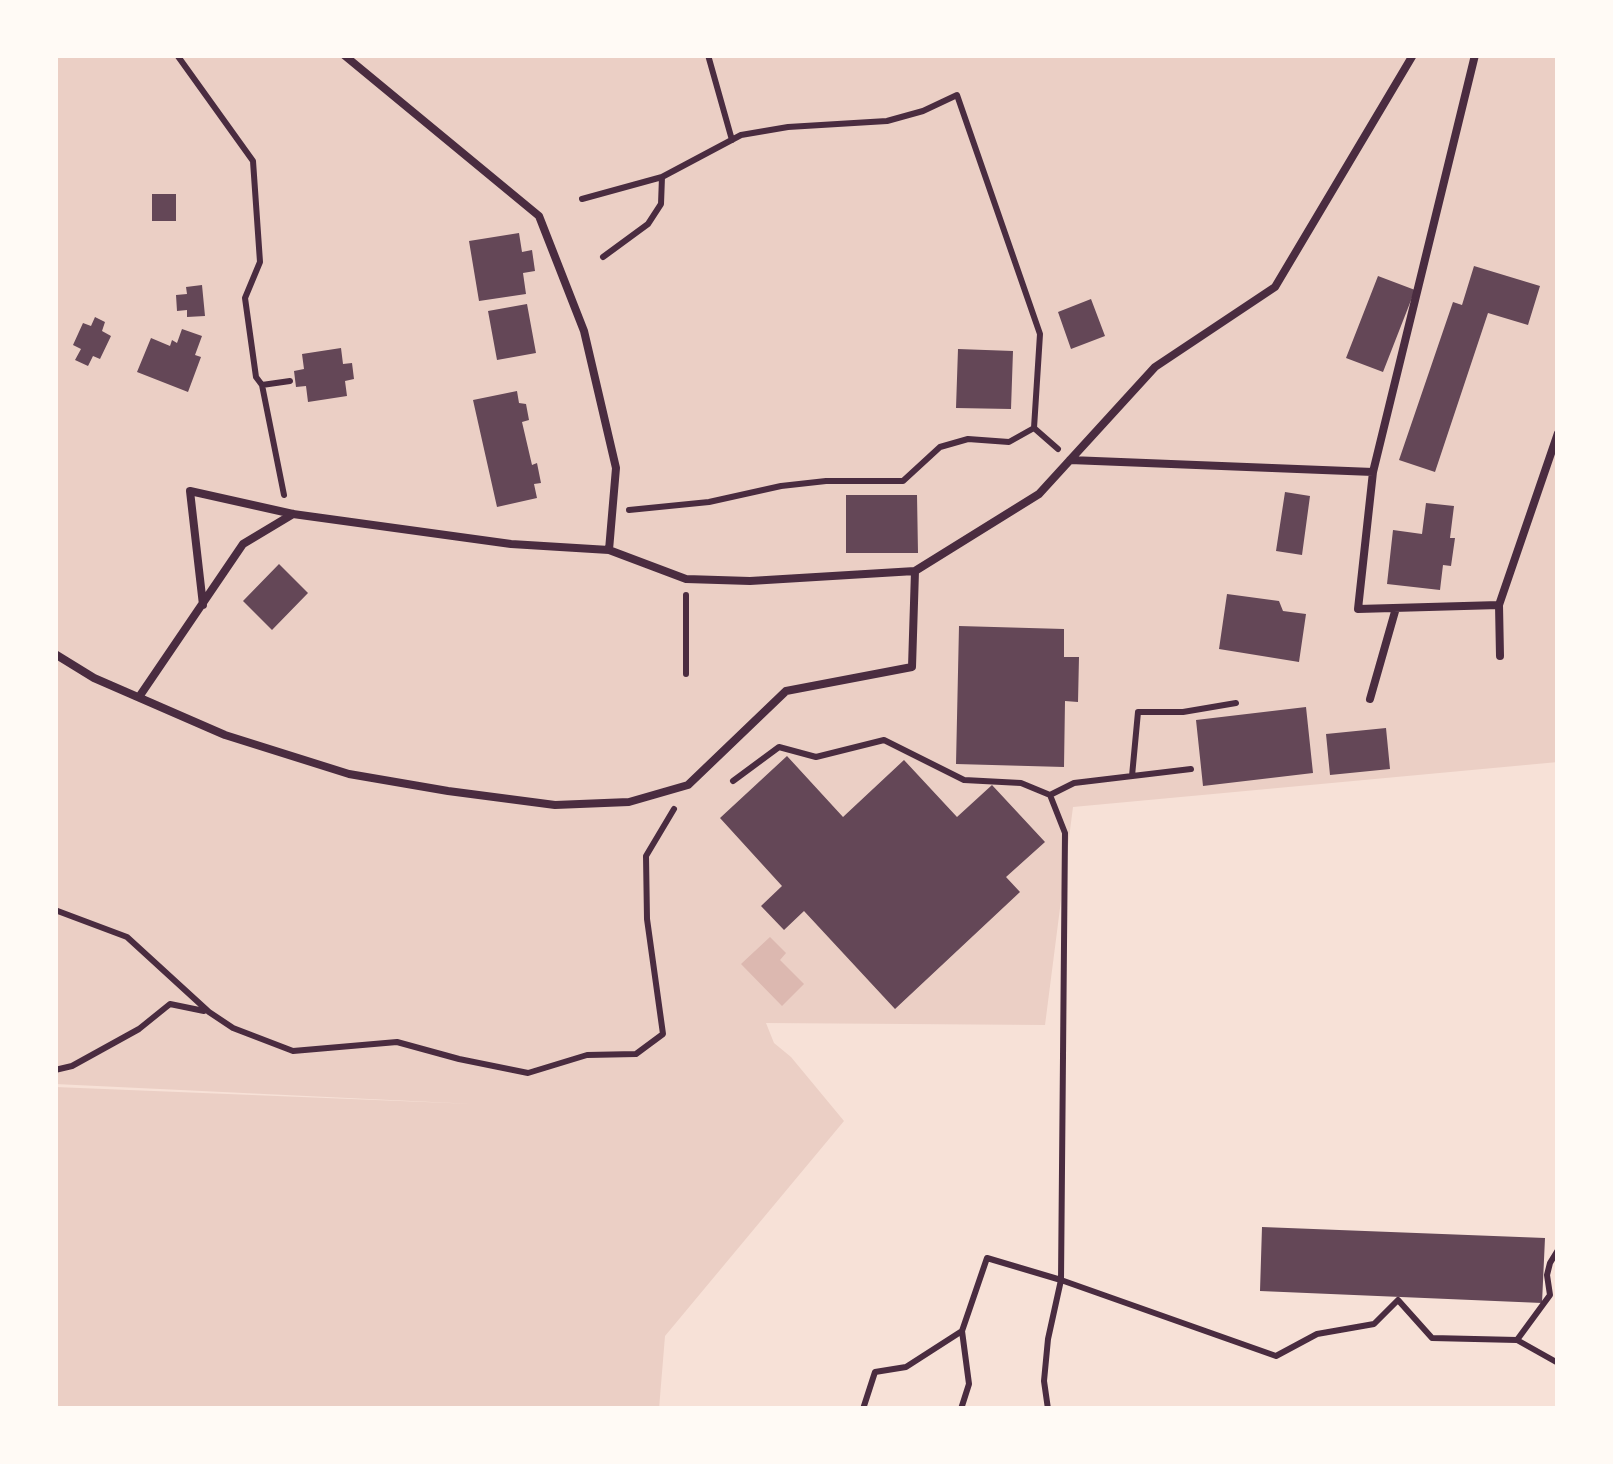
<!DOCTYPE html>
<html>
<head>
<meta charset="utf-8">
<style>
	body { margin:0 }
	#map { position:relative; width:1613px; height:1464px; overflow:hidden; background:#f7e1d7; font-family:Barlow,sans-serif }
	canvas { display:block }
	.frame { position:absolute; inset:0; border:58px solid #fffaf5; pointer-events:none }
</style>
</head>
<body>
<div id="map">
<canvas width="1613" height="1464"></canvas>
<div class="frame"></div>
</div>
<script>
const ctx = document.querySelector('canvas').getContext('2d');
ctx.lineJoin = 'round';
function fill(path, color) { ctx.fillStyle = color; ctx.fill(path, 'evenodd'); }
const poly = rows => new Path2D(rows.map(r => 'M' + r).join(''));
function stroke(path, color, width, dash) { ctx.strokeStyle = color; ctx.lineWidth = width; ctx.lineCap = dash ? 'butt' : 'round'; ctx.setLineDash(dash || []); ctx.stroke(path); }
fill(poly([
	[55,55,1558,55,1558,762,1073,807,1045,1025,766,1023,774,1043,791,1057,844,1121,665,1336,659,1409,55,1409,55,1087,474,1104,55,1084]
]), '#ebcfc5');
fill(poly([
	[770,937,786,953,780,960,804,984,782,1006,741,964]
]), '#dcb8b0');
fill(poly([
	[152,194,176,194,176,221,152,221],
	[519,233,522,252,532,250,535,271,523,273,526,294,479,301,469,241],
	[1474,266,1540,286,1528,325,1488,313,1435,472,1399,460,1453,302,1462,305],
	[1378,276,1415,290,1383,372,1346,358],
	[202,285,205,316,187,317,187,310,177,311,176,295,187,294,186,287],
	[1091,299,1105,336,1071,349,1058,312],
	[527,304,536,353,497,360,488,311],
	[95,317,105,322,102,331,111,336,100,359,93,356,88,366,75,360,81,349,73,345,83,323,91,326],
	[182,329,202,336,195,355,201,357,188,392,137,372,151,338,170,346,172,340,177,343],
	[341,348,343,364,352,363,354,379,345,381,347,396,308,402,306,386,296,387,294,371,304,369,302,354],
	[958,349,1013,351,1011,409,956,408],
	[517,391,519,403,526,404,529,420,522,422,532,465,537,463,541,483,534,484,537,498,497,507,473,400],
	[1285,492,1310,496,1302,555,1276,551],
	[846,495,917,495,918,553,846,553],
	[1426,503,1454,506,1450,538,1455,538,1451,566,1443,565,1440,590,1387,584,1393,530,1422,534],
	[279,564,308,593,272,630,243,601],
	[1227,594,1279,601,1283,611,1306,614,1299,662,1219,649],
	[959,626,1064,629,1064,657,1079,657,1078,702,1065,701,1064,767,956,764],
	[1306,707,1313,773,1203,786,1196,720],
	[1386,728,1390,769,1330,775,1326,734],
	[787,756,843,817,904,760,957,817,992,785,1045,842,1006,877,1020,892,895,1009,804,911,784,930,761,906,782,886,720,818],
	[1262,1227,1545,1238,1542,1303,1260,1291]
]), '#644757');
stroke(poly([
	[177,55,253,161,260,262,245,298,256,377,262,385,284,495],
	[708,55,732,140],
	[582,199,662,177,741,135,788,127,887,121,923,111,957,95,1040,334,1034,428,1058,449],
	[603,257,648,224,661,204,662,177],
	[262,385,290,381],
	[629,510,709,502,781,486,826,481,903,481,940,447,968,439,1009,442,1034,428],
	[686,595,686,674],
	[1132,776,1138,712,1183,712,1236,703],
	[733,781,779,747,816,757,884,740,964,780,1021,783,1050,795,1065,833,1061,1280,1048,1339,1044,1381,1048,1409],
	[1050,795,1074,783,1191,769],
	[55,910,127,937,209,1012,233,1028,293,1051,397,1042,459,1059,528,1073,587,1055,636,1054,663,1034,647,919,646,856,674,809],
	[55,1070,72,1066,139,1029,170,1004,204,1011],
	[1517,1340,1558,1363],
	[863,1409,875,1372,906,1367,962,1331],
	[961,1409,969,1384,962,1331,987,1258,1061,1280,1276,1356,1317,1334,1374,1324,1398,1300,1432,1338,1517,1340,1550,1295,1547,1275,1550,1263,1558,1250]
]), '#4a2c40', 6);
stroke(poly([
	[344,55,539,216,584,331,616,468,609,550],
	[1475,55,1373,472,1358,609,1499,605,1558,433],
	[1070,460,1373,472],
	[203,605,190,491,293,514,511,544,609,550,686,579,750,581,915,571,1039,494,1155,367,1275,287,1413,55],
	[1499,605,1500,656],
	[55,654,94,678,225,735,349,774,448,791,555,805,629,802,688,785,786,691,912,667,915,571],
	[139,697,243,544,293,514],
	[1370,699,1396,608]
]), '#4a2c40', 8);
</script>
</body>
</html>
